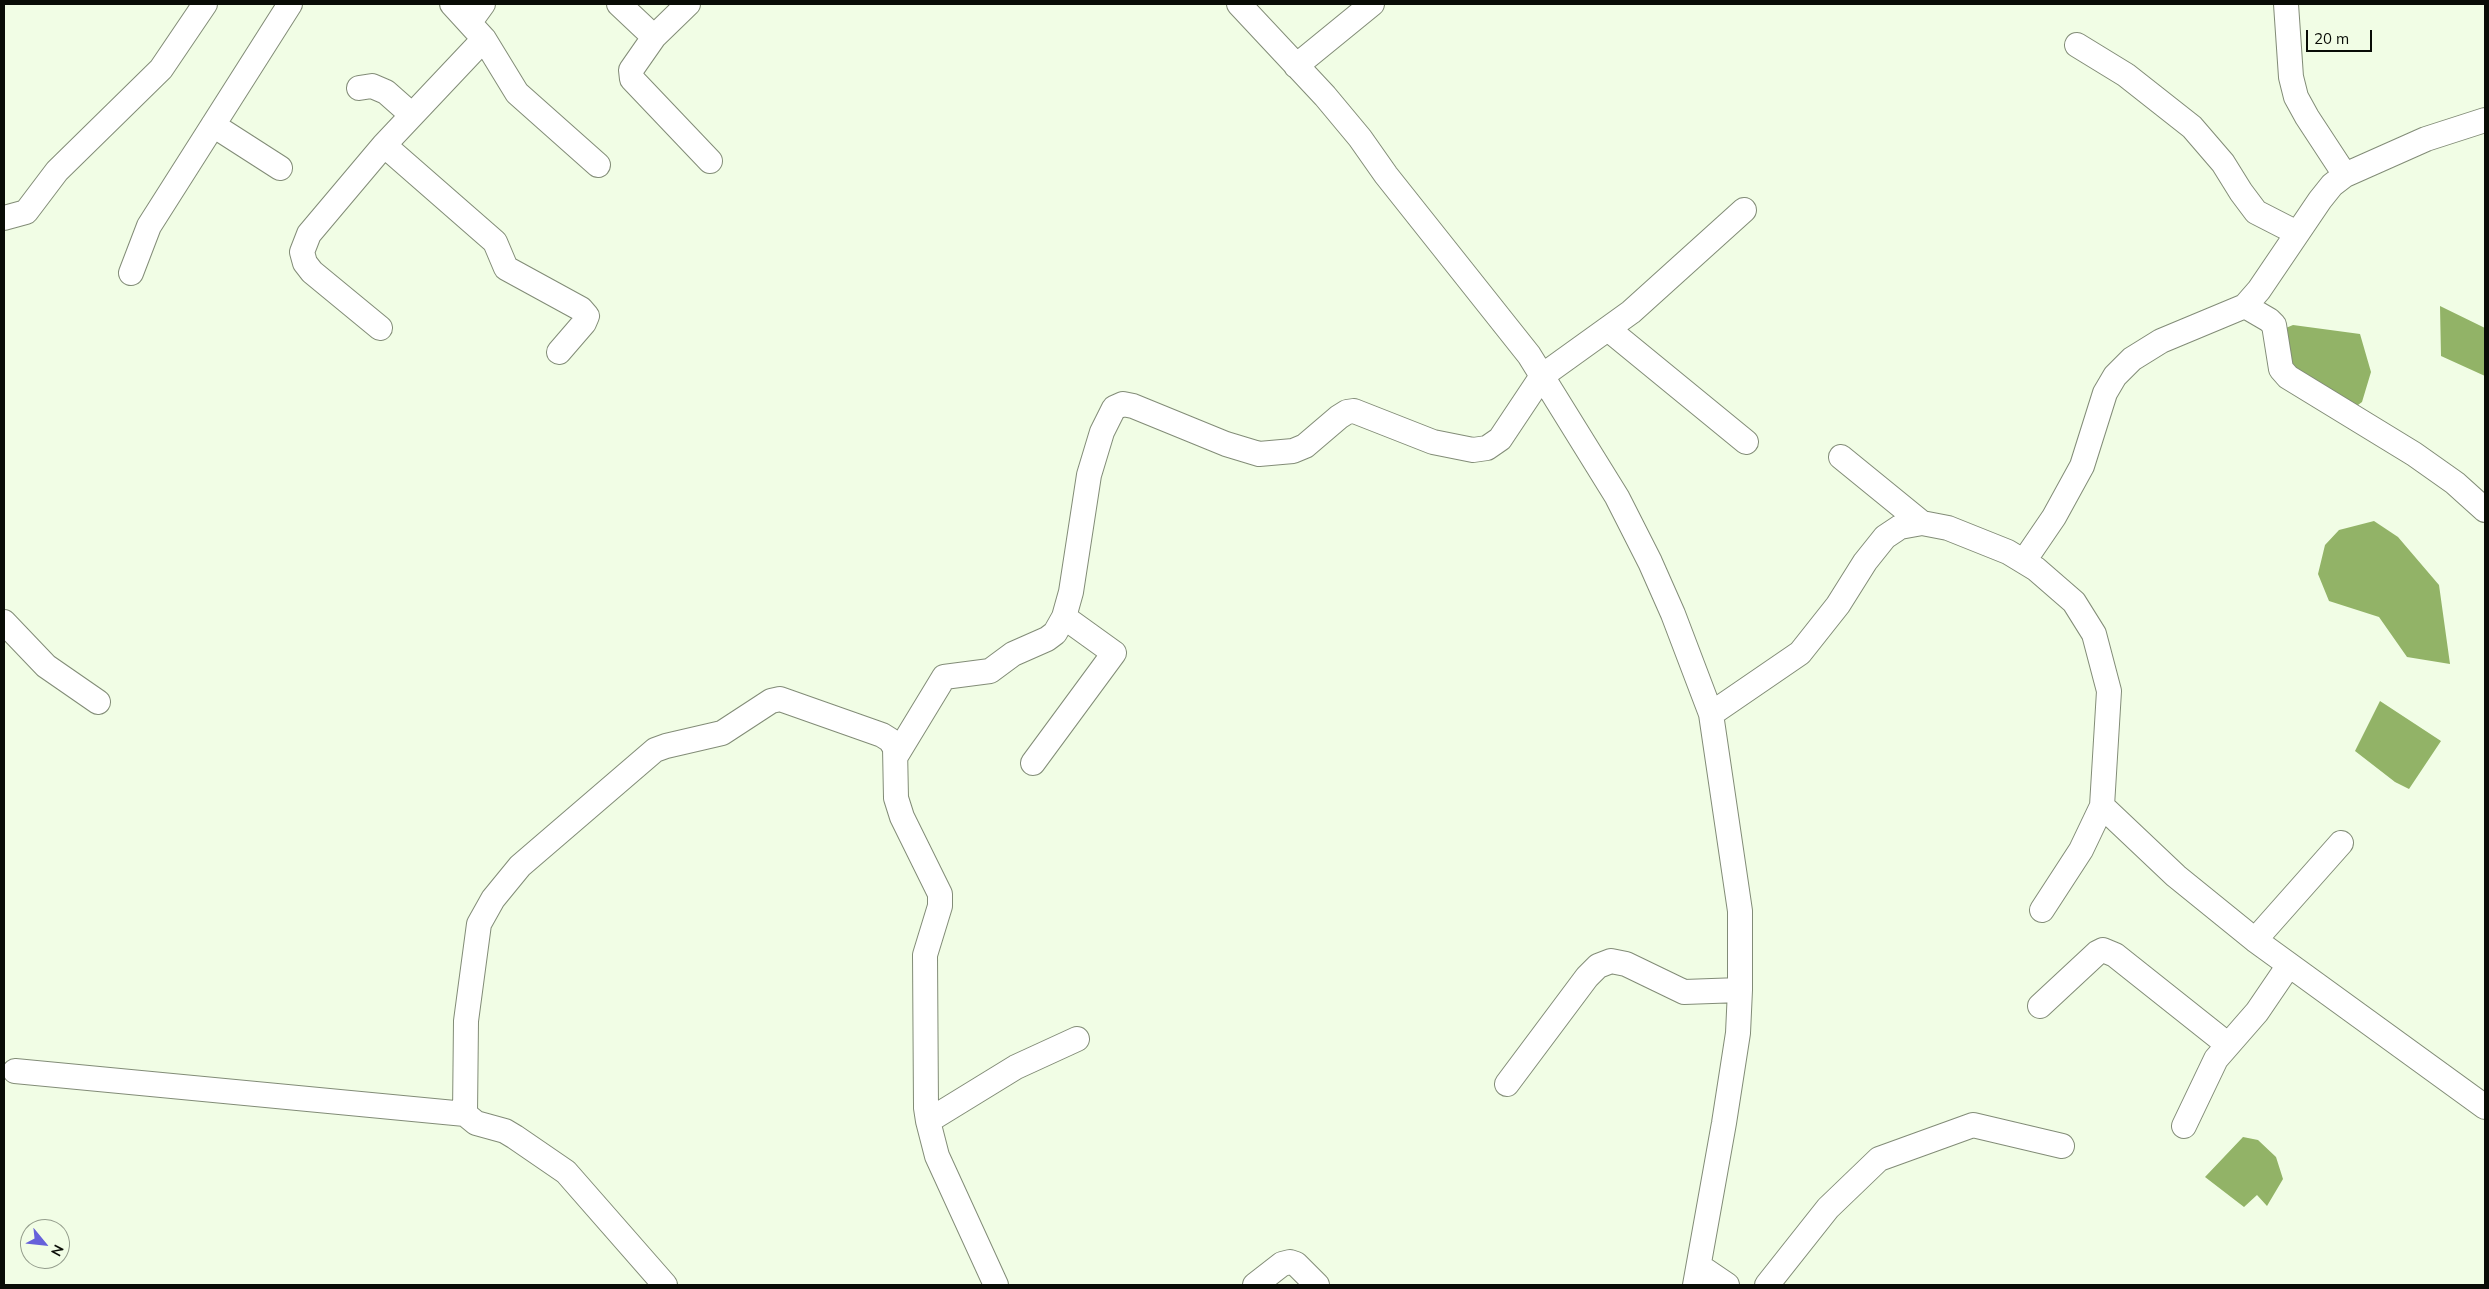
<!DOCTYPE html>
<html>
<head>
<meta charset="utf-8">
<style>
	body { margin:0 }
	#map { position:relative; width:2489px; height:1289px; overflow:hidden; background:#f1fde5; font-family:Mulish,sans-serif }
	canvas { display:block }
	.frame { position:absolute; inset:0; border:5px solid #090c06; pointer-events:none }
	.north { position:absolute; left:20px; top:1219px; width:50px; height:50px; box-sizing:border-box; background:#f1fde5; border:1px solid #949d8c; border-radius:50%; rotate:118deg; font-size:14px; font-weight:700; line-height:20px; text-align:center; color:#090c06 }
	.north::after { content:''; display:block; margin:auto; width:18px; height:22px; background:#6661da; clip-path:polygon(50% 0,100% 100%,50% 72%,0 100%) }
	.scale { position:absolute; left:2306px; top:30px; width:66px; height:22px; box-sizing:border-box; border:2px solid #090c06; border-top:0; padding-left:6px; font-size:15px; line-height:18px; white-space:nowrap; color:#090c06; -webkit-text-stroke:4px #f1fde5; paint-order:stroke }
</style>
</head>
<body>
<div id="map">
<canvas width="2489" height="1289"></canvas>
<div class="frame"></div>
<div class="north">N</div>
<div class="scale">20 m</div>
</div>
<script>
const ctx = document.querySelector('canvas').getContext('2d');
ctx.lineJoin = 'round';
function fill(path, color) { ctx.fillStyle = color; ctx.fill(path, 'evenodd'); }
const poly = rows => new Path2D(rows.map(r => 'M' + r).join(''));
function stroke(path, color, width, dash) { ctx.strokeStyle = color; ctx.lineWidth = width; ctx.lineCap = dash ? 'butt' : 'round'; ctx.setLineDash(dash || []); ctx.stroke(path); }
fill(poly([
	[2440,306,2485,328,2485,376,2441,356],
	[2293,325,2360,334,2371,372,2362,402,2350,411,2315,386,2269,370,2264,337],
	[2374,521,2398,537,2439,585,2450,664,2407,657,2379,617,2329,601,2318,574,2325,545,2339,530],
	[2380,701,2441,741,2409,789,2395,782,2355,751],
	[2243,1137,2258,1140,2276,1157,2283,1179,2267,1206,2257,1195,2244,1207,2205,1177]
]), '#92b367');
const minor = poly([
	[452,4,484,39,517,93,598,165],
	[619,4,654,37,631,70,632,79,710,161],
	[1239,4,1325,96,1360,138,1386,175,1529,355,1617,497,1650,562,1673,614,1711,714,1740,911,1740,990,1738,1033,1724,1123,1695,1285],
	[2286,4,2291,77,2296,97,2307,117,2345,175],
	[470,22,483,4],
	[654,37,688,4],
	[2077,45,2126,75,2192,127,2223,163,2241,192,2256,212,2297,233],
	[1296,66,1372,4],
	[359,88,372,86,386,92,412,115],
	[213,125,280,168],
	[384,145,495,242,506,268,581,309,587,316,584,323,559,352],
	[4,218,26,212,57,171,161,69,205,4],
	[131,273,149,226,290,4],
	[2245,306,2269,320,2274,325,2281,369,2288,377,2414,454,2455,483,2485,510],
	[380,328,312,272,305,263,302,252,309,234,384,145,484,39],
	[1608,329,1746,442],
	[1841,457,1922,523],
	[2024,561,2054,517,2082,466,2105,393,2115,376,2132,359,2161,341,2245,306,2259,290,2320,200,2332,185,2345,175,2426,139,2485,120],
	[4,622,46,666,98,702],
	[1711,714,1800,653,1838,605,1865,562,1885,537,1900,527,1922,523,1948,528,2008,552,2036,569,2074,602,2094,634,2109,691,2102,806,2081,850,2042,910],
	[896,756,944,677,990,671,1013,654,1047,639,1055,633,1064,617,1071,592,1089,475,1102,432,1114,408,1123,404,1133,406,1226,444,1259,454,1293,451,1305,446,1339,417,1347,412,1354,411,1433,442,1473,450,1487,448,1500,439,1542,376,1631,312,1744,210],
	[1033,763,1114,653,1064,617],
	[2102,806,2176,876,2255,940,2485,1107],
	[2255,940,2341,843],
	[2040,1006,2097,953,2103,950,2115,955,2227,1044],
	[15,1071,465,1114],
	[1507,1084,1587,977,1598,966,1611,961,1626,964,1684,992,1740,990],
	[928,1121,1016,1067,1077,1039],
	[2184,1126,2216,1059,2257,1012,2289,965],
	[1699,1266,1727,1285],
	[665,1285,566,1172,515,1137,505,1131,476,1123,465,1114,466,1021,479,924,493,899,520,866,655,750,666,746,722,733,771,701,780,699,882,735,890,740,895,748,896,798,902,817,940,894,940,906,925,955,926,1108,928,1121,937,1156,996,1285],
	[1255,1285,1282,1264,1290,1262,1296,1264,1317,1285],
	[1767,1285,1828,1208,1879,1159,1973,1125,2062,1146]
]);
stroke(minor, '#828c77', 26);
stroke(minor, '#fff', 24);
</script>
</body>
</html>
